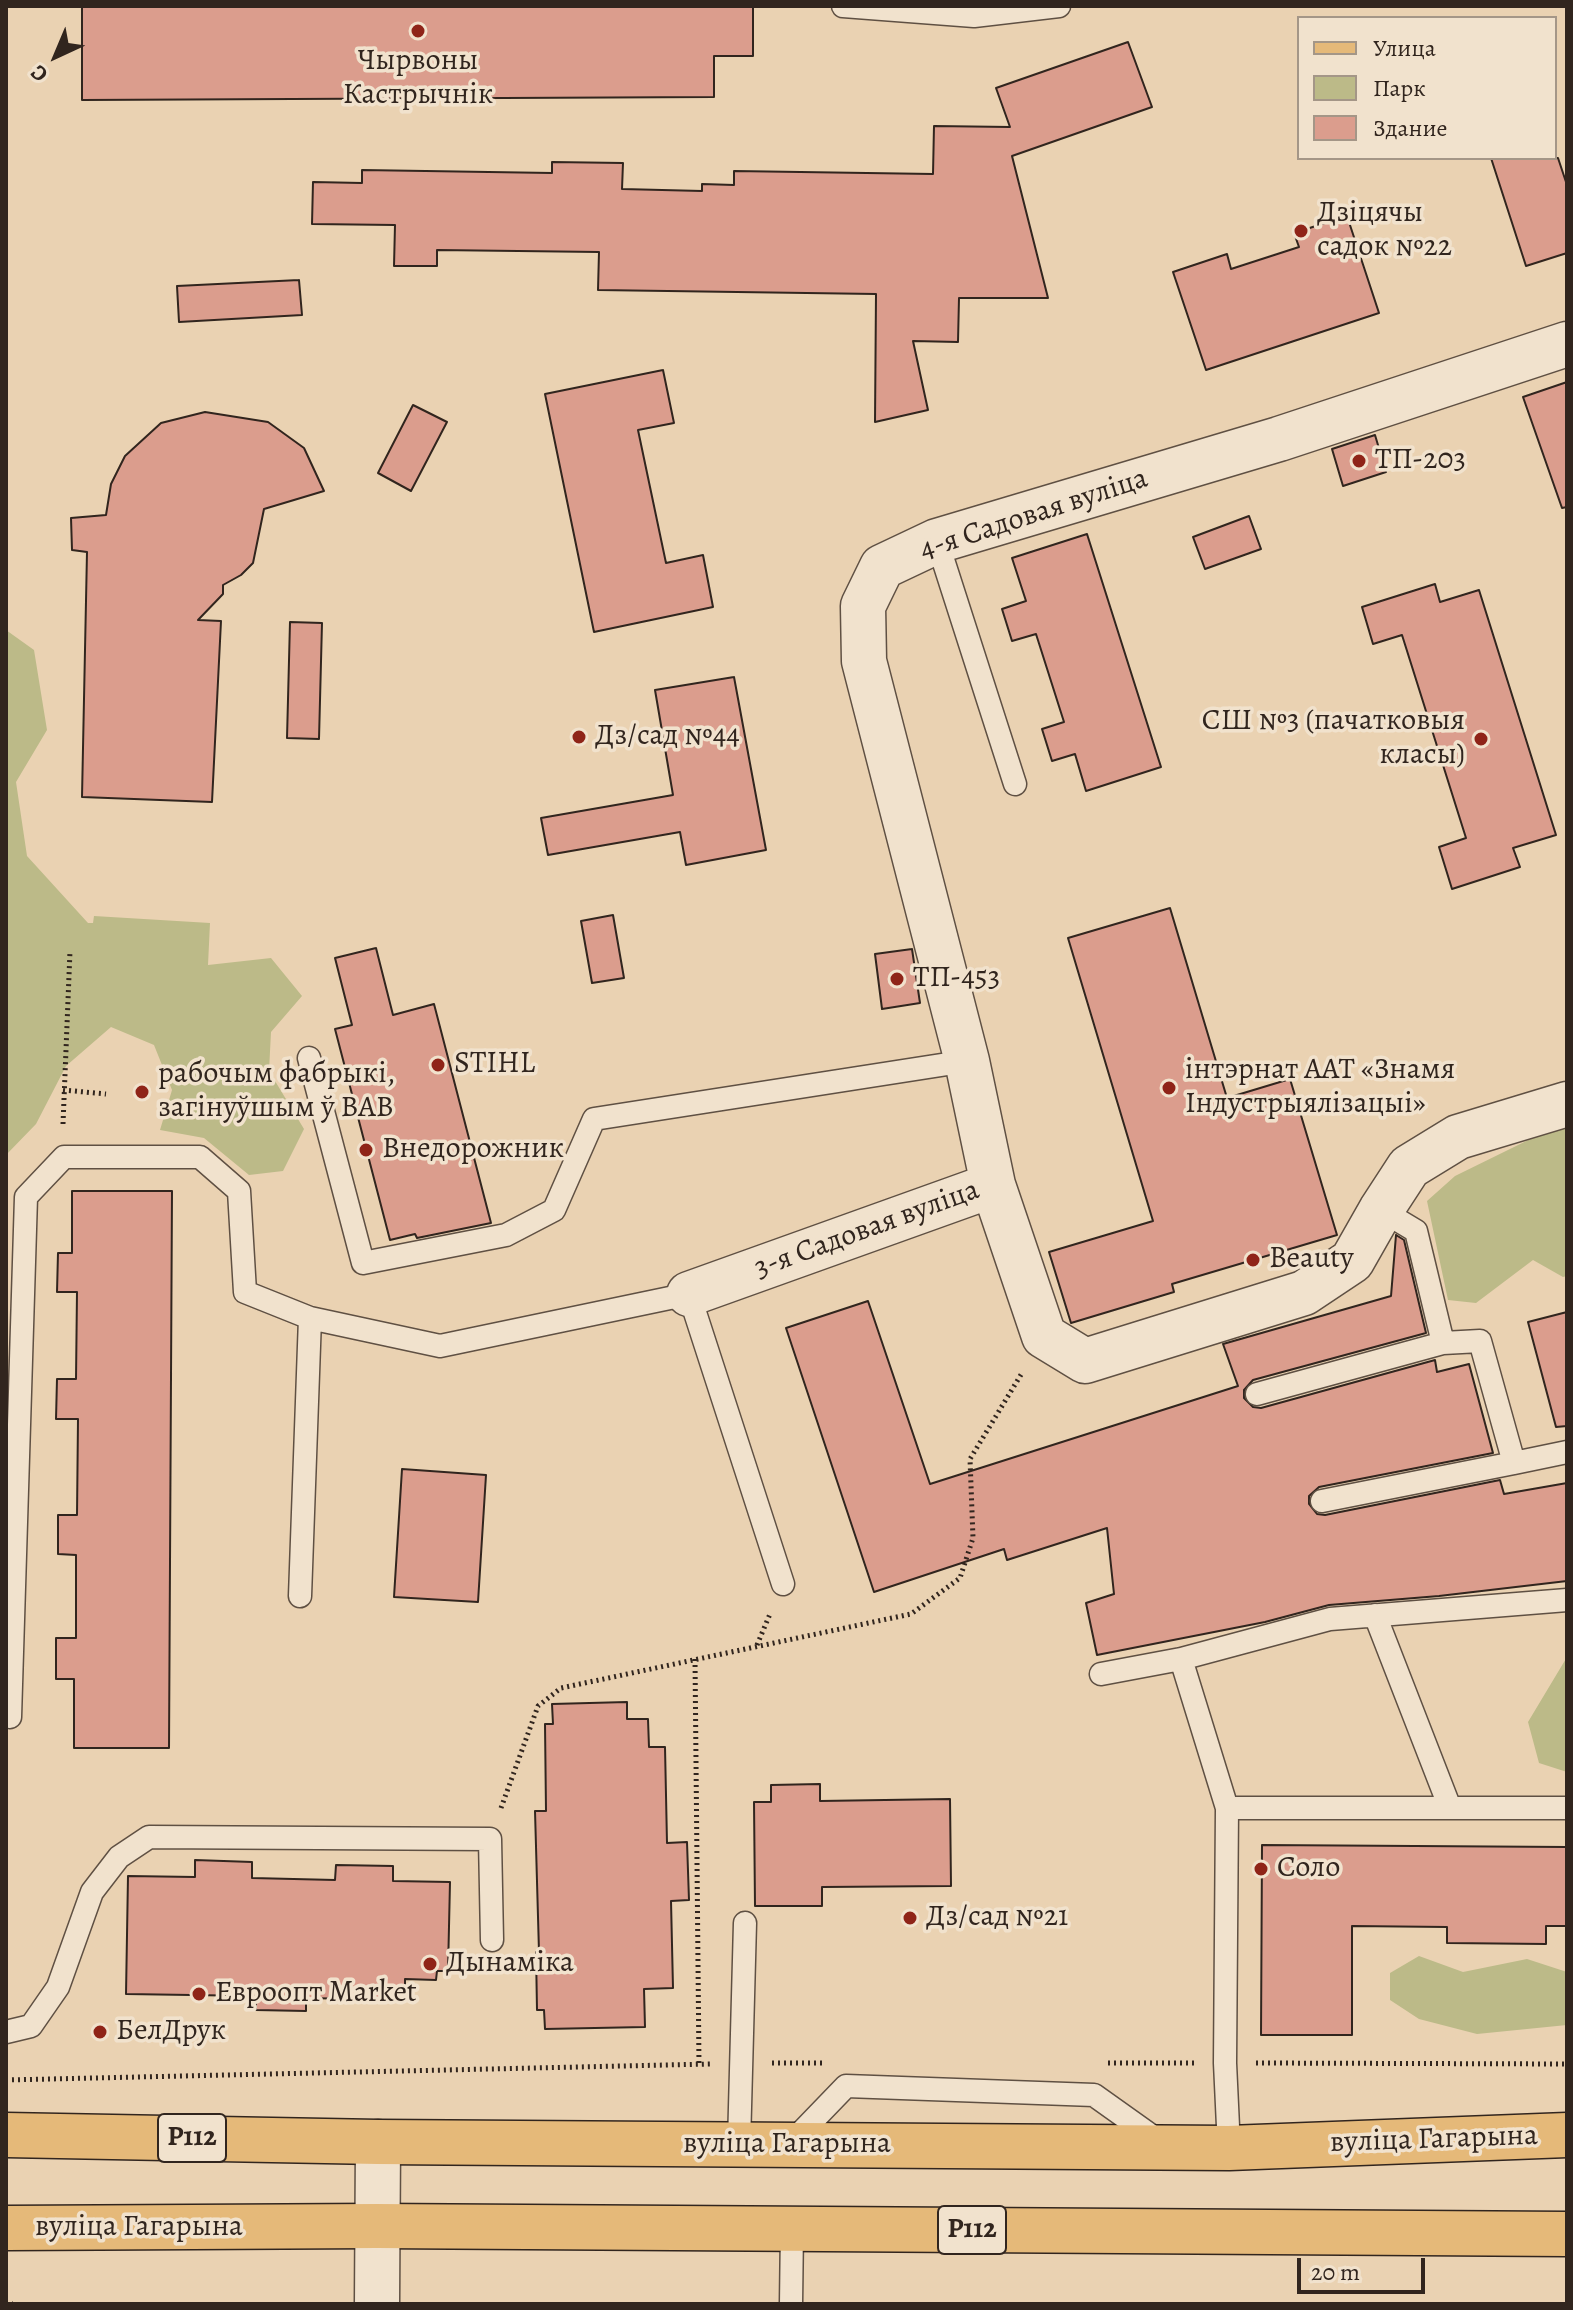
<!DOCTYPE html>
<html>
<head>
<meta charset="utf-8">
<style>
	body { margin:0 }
	#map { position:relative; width:1573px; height:2310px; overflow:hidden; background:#ead2b2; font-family:Alegreya,serif }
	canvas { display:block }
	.frame { position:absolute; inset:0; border:8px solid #31251e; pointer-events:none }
	.legend { position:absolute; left:1297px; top:16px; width:260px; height:144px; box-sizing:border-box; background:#f1e2cd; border:2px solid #a49687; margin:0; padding:10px 14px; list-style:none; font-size:24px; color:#31251e }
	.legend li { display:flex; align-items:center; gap:16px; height:40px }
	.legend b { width:40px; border:2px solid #a49687 }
	.north { position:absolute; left:16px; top:16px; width:80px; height:80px; -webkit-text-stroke:6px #f1e2cd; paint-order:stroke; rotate:224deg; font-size:22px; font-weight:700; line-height:32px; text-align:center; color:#31251e }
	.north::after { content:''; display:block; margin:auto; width:28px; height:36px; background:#31251e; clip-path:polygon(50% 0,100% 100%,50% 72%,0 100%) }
	.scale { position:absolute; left:1297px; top:2258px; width:128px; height:36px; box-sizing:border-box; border:4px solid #31251e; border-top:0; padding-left:10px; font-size:24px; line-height:28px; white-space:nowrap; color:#31251e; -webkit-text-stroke:6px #f1e2cd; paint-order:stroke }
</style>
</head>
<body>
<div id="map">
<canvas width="1573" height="2310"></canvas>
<div class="frame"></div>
<ul class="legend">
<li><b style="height:10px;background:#e5b979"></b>Улица</li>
<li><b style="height:22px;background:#bcba88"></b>Парк</li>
<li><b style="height:22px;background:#db9d8d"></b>Здание</li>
</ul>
<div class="north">С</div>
<div class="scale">20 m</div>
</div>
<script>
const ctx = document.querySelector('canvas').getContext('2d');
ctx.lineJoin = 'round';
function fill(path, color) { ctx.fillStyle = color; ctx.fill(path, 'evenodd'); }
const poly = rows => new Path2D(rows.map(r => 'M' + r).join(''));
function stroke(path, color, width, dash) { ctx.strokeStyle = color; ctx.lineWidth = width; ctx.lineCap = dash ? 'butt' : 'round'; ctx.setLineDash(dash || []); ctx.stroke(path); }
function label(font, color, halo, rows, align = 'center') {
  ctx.font = font + ' Alegreya,serif'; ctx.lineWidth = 7; ctx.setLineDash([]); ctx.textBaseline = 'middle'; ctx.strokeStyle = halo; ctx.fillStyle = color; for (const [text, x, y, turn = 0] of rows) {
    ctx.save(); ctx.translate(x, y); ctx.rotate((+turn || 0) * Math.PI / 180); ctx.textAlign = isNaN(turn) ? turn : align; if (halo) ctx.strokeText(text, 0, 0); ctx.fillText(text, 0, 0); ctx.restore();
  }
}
fill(poly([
	[6,630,34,650,47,730,16,782,27,856,88,923,93,923,94,916,210,923,208,965,271,958,302,996,271,1032,269,1071,304,1129,283,1171,249,1175,204,1138,160,1130,172,1090,154,1045,111,1027,66,1066,36,1124,6,1155],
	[1567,1121,1567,1276,1563,1277,1533,1260,1476,1303,1448,1300,1427,1201,1455,1176],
	[1567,1657,1567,1772,1539,1763,1528,1722],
	[1419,1956,1463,1972,1527,1959,1567,1972,1567,2025,1477,2034,1419,2019,1390,2000,1390,1973]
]), '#bcba88');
const building = poly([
	[82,6,753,6,753,56,714,56,714,97,82,100,82,6],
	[1128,42,1152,107,1012,156,1048,298,959,298,958,342,913,341,928,410,875,422,876,294,598,290,599,252,437,250,437,266,394,266,395,225,312,224,313,182,362,183,362,170,552,173,552,162,623,163,622,189,702,191,702,184,734,185,734,171,933,174,934,126,1010,127,996,88,1128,42],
	[1491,158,1558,158,1567,185,1567,253,1526,266,1491,158],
	[1347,216,1379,313,1206,370,1173,272,1227,254,1231,269,1299,247,1294,233,1347,216],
	[299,280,302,315,179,322,177,286,299,280],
	[663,370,674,423,638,430,666,563,703,555,713,607,594,632,545,394,663,370],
	[1567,382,1567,507,1562,508,1523,397,1567,382],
	[413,405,447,422,411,491,378,473,413,405],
	[205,412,268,422,304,448,324,491,264,509,253,563,241,575,223,585,223,594,198,620,221,621,212,802,82,797,87,552,72,550,71,518,106,515,111,484,125,456,161,423,205,412],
	[1375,435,1386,472,1343,486,1332,449,1375,435],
	[1249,516,1261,549,1205,569,1193,537,1249,516],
	[1087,534,1161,767,1086,791,1075,754,1052,761,1042,729,1064,722,1036,634,1012,641,1002,609,1026,601,1012,558,1087,534],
	[1435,584,1440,602,1479,590,1556,835,1513,848,1520,867,1452,889,1439,847,1466,838,1402,635,1373,644,1362,607,1435,584],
	[290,622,322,623,319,739,287,738,290,622],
	[734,677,766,850,686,865,680,832,548,855,541,818,673,795,655,690,734,677],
	[1170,908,1227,1098,1290,1079,1337,1235,1172,1284,1174,1292,1071,1323,1049,1252,1153,1221,1068,938,1170,908],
	[613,915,624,978,592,983,581,921,613,915],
	[376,948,393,1015,434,1004,491,1223,417,1238,415,1234,390,1240,335,1029,352,1025,335,958,376,948],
	[912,949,920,1003,882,1009,875,954,912,949],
	[72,1191,172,1191,169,1748,74,1748,74,1679,56,1679,56,1638,76,1638,76,1555,58,1554,58,1515,77,1515,78,1419,56,1419,57,1379,76,1379,77,1292,57,1292,58,1253,72,1253,72,1191],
	[1396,1235,1404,1240,1426,1333,1253,1380,1244,1390,1244,1398,1253,1407,1261,1408,1435,1360,1437,1372,1469,1364,1493,1453,1319,1487,1309,1496,1309,1504,1317,1514,1325,1515,1500,1480,1504,1494,1567,1483,1567,1581,1439,1596,1329,1605,1265,1622,1097,1655,1086,1603,1114,1594,1107,1528,1007,1560,1004,1549,874,1592,786,1328,868,1301,930,1484,1238,1386,1223,1344,1391,1296,1396,1235],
	[1567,1312,1567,1426,1556,1427,1528,1322,1567,1312],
	[402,1469,486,1475,478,1602,394,1597,402,1469],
	[627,1702,627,1719,648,1719,649,1747,665,1747,667,1843,687,1842,689,1900,671,1901,673,1988,644,1989,645,2027,545,2029,544,2010,537,2010,536,1952,539,1952,535,1811,546,1811,545,1724,553,1724,552,1704,627,1702],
	[820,1784,820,1801,950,1799,951,1886,822,1887,822,1906,755,1906,754,1802,771,1802,771,1785,820,1784],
	[1262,1845,1567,1847,1567,1926,1546,1926,1546,1944,1447,1943,1447,1927,1352,1926,1352,2035,1261,2035,1262,1845],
	[195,1860,252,1862,252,1878,335,1880,336,1865,393,1866,393,1881,450,1882,448,1971,437,1971,436,1980,405,1979,405,2000,306,1998,306,2011,256,2010,256,1996,126,1994,128,1876,195,1877,195,1860]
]);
fill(building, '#db9d8d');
stroke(building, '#31251e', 2);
const service = poly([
	[843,6,974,16,1059,6],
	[937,541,1015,784],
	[309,1058,363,1263,506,1235,554,1210,594,1119,967,1061],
	[1257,1394,1443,1343],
	[1514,1463,1567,1452],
	[1322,1501,1514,1463,1480,1341,1443,1343,1416,1231,1381,1210],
	[300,1596,310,1318,440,1346,689,1294,783,1584],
	[1375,1615,1450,1808],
	[1101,1674,1181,1659],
	[10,1717,26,1197,64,1157,200,1157,239,1191,245,1292,310,1318],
	[1227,1808,1181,1659,1330,1619,1567,1600],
	[6,2032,31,2026,58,1987,92,1892,119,1857,149,1837,490,1839,492,1940],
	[791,2143,846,2086,1094,2095,1160,2142],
	[739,2144,745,1923],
	[1229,2148,1225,2063,1227,1808,1567,1808],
	[791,2304,792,2228]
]);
const minor = poly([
	[993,1185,967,1061,864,661,863,606,882,567,937,541,1279,439,1567,344],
	[689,1294,993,1185,1044,1336,1085,1361,1304,1293,1352,1261,1381,1210,1409,1167,1458,1137,1567,1104],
	[377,2304,378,2142]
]);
const primary = poly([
	[6,2135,378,2142,1229,2148,1567,2135],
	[6,2228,377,2226,1567,2234]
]);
stroke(service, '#5f5043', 25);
stroke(minor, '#5f5043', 47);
stroke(primary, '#31251e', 47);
stroke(poly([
	[63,1090,106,1094],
	[63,1124,70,951],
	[757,1645,770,1614],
	[695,1659,699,2065],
	[501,1808,538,1706,561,1688,911,1614,960,1578,973,1538,970,1459,1022,1373],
	[772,2063,822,2063],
	[1108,2063,1194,2063],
	[1256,2063,1567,2064],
	[6,2080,710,2064],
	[6,2304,13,2304]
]), '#31251e', 5, [2, 4]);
stroke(service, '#f1e2cd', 22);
stroke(minor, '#f1e2cd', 44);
stroke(primary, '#e5b979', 44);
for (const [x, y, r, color] of [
	[418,31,8,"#8f2418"],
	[1301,231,8,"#8f2418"],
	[1359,461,8,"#8f2418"],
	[579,737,8,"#8f2418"],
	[1481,739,8,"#8f2418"],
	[897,979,8,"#8f2418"],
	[438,1065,8,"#8f2418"],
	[1169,1088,8,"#8f2418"],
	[142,1092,8,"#8f2418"],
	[366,1150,8,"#8f2418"],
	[1253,1260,8,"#8f2418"],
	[1261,1869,8,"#8f2418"],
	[910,1918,8,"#8f2418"],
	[430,1964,8,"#8f2418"],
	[199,1994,8,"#8f2418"],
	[100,2032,8,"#8f2418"]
]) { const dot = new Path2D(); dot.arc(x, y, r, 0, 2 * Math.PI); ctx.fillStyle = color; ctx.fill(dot); stroke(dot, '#f1e2cd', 3); }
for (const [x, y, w] of [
	[192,2138,68],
	[972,2230,68]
]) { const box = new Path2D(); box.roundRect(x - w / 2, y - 24, w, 48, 6); ctx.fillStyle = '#f1e2cd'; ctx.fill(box); stroke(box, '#31251e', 2); }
label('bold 28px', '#31251e', null, [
	["Р112",192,2138],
	["Р112",972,2230]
]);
label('30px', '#31251e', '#f1e2cd', [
	["Чырвоны",418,62,"center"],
	["Кастрычнік",418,96,"center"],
	["Дзіцячы",1317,214],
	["садок №22",1317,248],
	["ТП-203",1375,461],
	["СШ №3 (пачатковыя",1465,722,"right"],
	["класы)",1465,756,"right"],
	["Дз/сад №44",595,737],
	["ТП-453",913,979],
	["STIHL",454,1065],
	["інтэрнат ААТ «Знамя",1185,1071],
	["Індустрыялізацыі»",1185,1105],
	["рабочым фабрыкі,",158,1075],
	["загінуўшым ў ВАВ",158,1109],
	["Внедорожник",382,1150],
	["Beauty",1269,1260],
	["Соло",1277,1869],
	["Дз/сад №21",926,1918],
	["Дынаміка",446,1964],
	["Евроопт Market",215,1994],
	["БелДрук",116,2032]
], 'left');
label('30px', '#31251e', '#f1e2cd', [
	["4-я Садовая вуліца",1034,515,-18],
	["3-я Садовая вуліца",867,1230,-20],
	["вуліца Гагарына",1434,2140,-2],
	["вуліца Гагарына",787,2145],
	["вуліца Гагарына",139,2228]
]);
</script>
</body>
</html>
